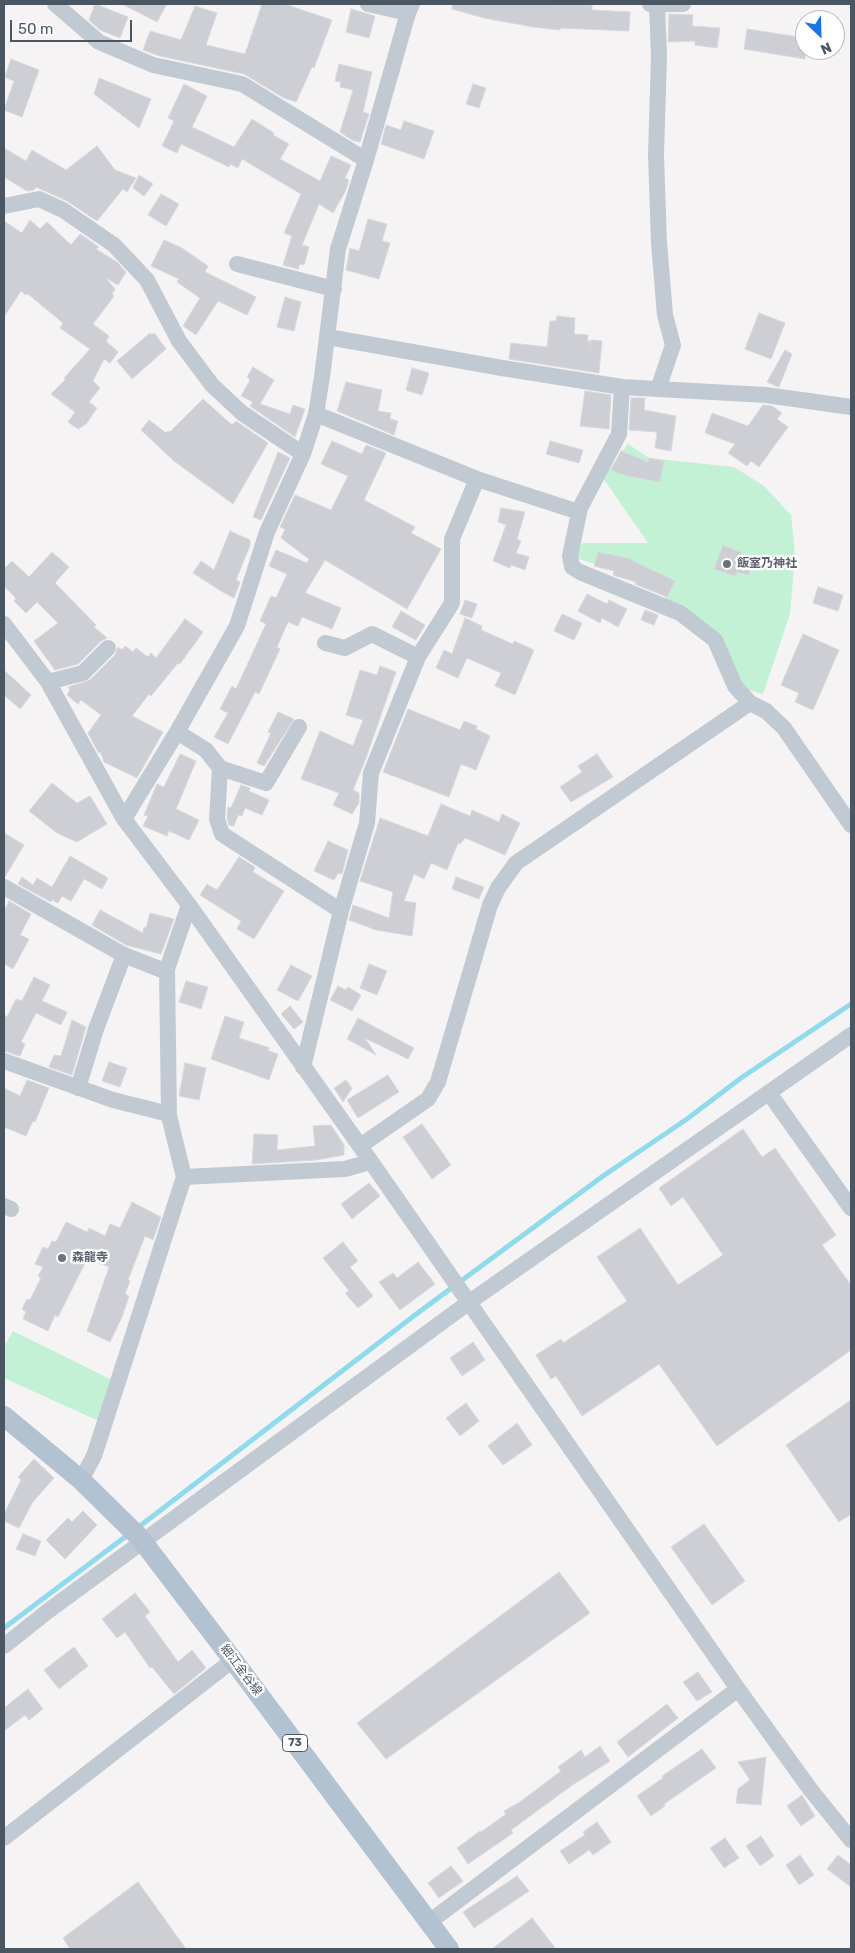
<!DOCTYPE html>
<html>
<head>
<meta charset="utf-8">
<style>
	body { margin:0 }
	#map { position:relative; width:855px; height:1953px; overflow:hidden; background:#f5f3f3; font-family:Rubik,sans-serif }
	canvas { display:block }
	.frame { position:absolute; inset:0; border:5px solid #4a5661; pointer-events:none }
	.north { position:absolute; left:795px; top:10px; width:50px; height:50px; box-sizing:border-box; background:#fff; border:1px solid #b7bbc0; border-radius:50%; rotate:156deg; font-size:14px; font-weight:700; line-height:20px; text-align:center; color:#4a5661 }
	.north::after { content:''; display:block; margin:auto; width:18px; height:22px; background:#1a73e8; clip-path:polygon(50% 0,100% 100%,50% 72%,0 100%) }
	.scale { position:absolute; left:10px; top:20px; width:122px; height:22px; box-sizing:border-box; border:2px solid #4a5661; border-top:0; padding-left:6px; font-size:15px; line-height:18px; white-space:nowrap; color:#4a5661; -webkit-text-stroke:4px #fff; paint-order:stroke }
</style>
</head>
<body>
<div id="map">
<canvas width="855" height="1953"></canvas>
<div class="frame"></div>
<div class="north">N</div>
<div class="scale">50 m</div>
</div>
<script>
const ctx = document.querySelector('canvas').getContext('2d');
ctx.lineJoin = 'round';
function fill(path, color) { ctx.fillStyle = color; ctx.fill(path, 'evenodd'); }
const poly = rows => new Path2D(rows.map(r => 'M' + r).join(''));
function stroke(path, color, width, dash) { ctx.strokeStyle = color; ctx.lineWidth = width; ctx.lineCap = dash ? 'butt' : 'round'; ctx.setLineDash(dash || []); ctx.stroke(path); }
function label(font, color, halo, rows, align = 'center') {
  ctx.font = font + ' Rubik,"Noto Sans JP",sans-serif'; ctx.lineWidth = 4.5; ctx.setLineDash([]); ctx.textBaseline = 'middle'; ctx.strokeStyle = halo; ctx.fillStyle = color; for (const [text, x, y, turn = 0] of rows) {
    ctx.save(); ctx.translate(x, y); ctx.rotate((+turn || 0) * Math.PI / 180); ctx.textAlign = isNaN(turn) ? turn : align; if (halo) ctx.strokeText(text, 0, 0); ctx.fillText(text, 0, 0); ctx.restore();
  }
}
fill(poly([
	[628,444,649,458,734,467,764,486,791,515,795,555,790,614,763,694,735,686,697,627,649,582,570,556,583,543,648,543,603,478],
	[13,1331,112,1380,101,1422,4,1378,4,1347]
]), '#c3f1d5');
stroke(poly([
	[136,1529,415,1315,603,1176,687,1119,741,1078,851,1004],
	[4,1628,129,1534]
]), '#90daee', 5);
const building = poly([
	[95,4,128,17,120,38,100,30,89,20,95,4],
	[122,4,167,4,157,22,122,4],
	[262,4,284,4,332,20,314,68,312,67,296,102,284,98,244,74,160,56,143,50,150,31,181,40,195,6,217,13,206,45,245,54,262,4],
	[452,4,592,5,592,10,630,12,629,31,561,28,560,30,533,27,484,18,452,9,452,4],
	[351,9,375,16,369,38,346,32,351,9],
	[669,14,693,15,692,26,720,28,717,48,695,45,695,41,668,42,669,14],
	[747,29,805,38,805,59,744,49,747,29],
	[11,59,39,70,22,117,4,110,14,81,5,77,11,59],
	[339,64,372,72,363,112,369,114,360,142,352,140,340,132,353,90,340,87,341,82,335,81,339,64],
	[99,78,151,99,139,128,94,94,99,78],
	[184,84,207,96,192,127,234,147,252,119,274,133,273,135,289,144,280,159,320,181,331,156,351,165,345,178,349,180,345,192,333,213,319,204,302,245,309,247,304,265,300,264,298,269,283,265,292,236,284,233,301,194,242,159,238,168,230,164,229,167,181,144,177,153,162,146,174,121,168,118,184,84],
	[473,84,486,88,479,108,466,104,473,84],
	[404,121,434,131,424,159,381,144,386,125,401,130,404,121],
	[97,146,115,170,136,178,127,192,123,189,97,221,67,201,36,187,34,190,27,191,4,177,4,148,26,161,32,150,66,170,97,146],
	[139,175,153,184,144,196,133,188,139,175],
	[161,194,179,204,166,226,148,215,161,194],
	[368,219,387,224,382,241,390,243,379,279,346,270,350,248,359,251,368,219],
	[30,220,40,229,47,222,71,245,80,234,99,247,96,249,117,262,126,272,118,285,105,277,115,289,112,294,114,296,93,324,109,336,106,341,118,352,110,363,104,359,93,381,100,388,89,402,97,408,86,424,78,429,68,422,75,412,51,394,66,379,64,378,90,349,60,328,63,323,28,294,26,295,21,291,4,317,4,221,22,233,30,220],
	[164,240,182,248,208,266,205,272,256,297,247,315,218,301,196,335,183,326,200,298,177,282,179,279,151,266,164,240],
	[285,297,301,302,294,331,277,327,285,297],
	[759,313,785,323,771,359,745,349,759,313],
	[557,316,575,318,574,334,588,335,587,341,591,341,590,349,591,340,602,341,599,373,509,359,511,343,547,347,550,321,556,321,557,316],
	[149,334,155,334,166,349,132,379,117,361,149,334],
	[785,350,792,354,779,387,776,386,767,382,785,350],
	[253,367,274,380,260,404,290,414,293,405,305,409,295,437,250,406,253,402,241,396,250,380,247,377,253,367],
	[412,368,429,373,422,395,406,390,412,368],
	[346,382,382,390,378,411,391,413,390,419,398,421,394,435,337,411,346,382],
	[585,391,611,395,609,429,580,426,585,391],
	[631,398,645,398,644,410,676,416,671,451,655,448,657,432,629,430,631,398],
	[203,399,232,425,236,421,268,443,233,504,174,461,141,430,149,420,166,433,168,431,170,432,203,399],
	[763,405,772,406,782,413,777,419,788,427,759,467,751,461,747,466,728,453,735,444,705,433,712,413,748,426,763,405],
	[332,441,362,454,366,445,386,453,364,500,415,527,411,533,441,549,407,609,325,560,305,593,341,608,332,629,302,617,298,626,288,622,277,647,280,649,259,694,255,692,228,744,214,737,228,713,220,709,232,686,236,689,266,624,260,621,271,596,276,598,287,574,269,566,276,550,307,563,309,559,281,538,285,529,280,527,295,495,331,510,348,476,321,464,332,441],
	[550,441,583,450,579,463,546,454,550,441],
	[621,451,648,462,649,458,664,461,660,482,624,475,611,470,621,451],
	[278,452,290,458,261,520,253,517,278,452],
	[501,508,525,512,517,539,521,541,516,553,529,557,525,570,511,565,510,568,493,561,506,525,498,522,501,508],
	[230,531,250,540,250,545,236,580,240,582,234,598,221,591,193,573,201,561,214,570,230,531],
	[723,545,742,553,740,559,751,563,749,575,737,572,735,576,714,569,723,545],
	[52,552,69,567,55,583,96,625,94,627,107,638,101,641,78,664,55,670,34,641,58,623,37,602,26,613,14,601,16,598,4,586,4,569,12,561,29,577,52,552],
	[598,552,627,558,675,581,667,597,635,584,636,582,613,575,614,571,594,566,598,552],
	[818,587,843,595,838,611,813,603,818,587],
	[587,594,607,604,609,600,627,609,618,627,602,618,600,623,578,611,587,594],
	[465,600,477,604,472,618,460,614,465,600],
	[645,610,658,615,654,625,641,620,645,610],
	[401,611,425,625,416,640,392,627,401,611],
	[562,614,582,623,574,640,554,631,562,614],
	[465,618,482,626,481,630,513,644,514,641,534,650,515,695,495,686,501,673,467,658,458,678,436,668,444,650,452,654,465,618],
	[185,619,203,632,180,664,178,663,151,696,149,694,132,716,163,732,137,778,104,762,101,753,98,752,88,733,101,715,81,700,78,704,67,695,70,690,68,687,90,680,115,655,118,647,122,650,125,646,133,652,136,648,148,657,151,653,156,658,185,619],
	[803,634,839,650,813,710,795,702,799,693,781,685,803,634],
	[380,666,396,672,366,758,353,790,359,793,359,803,352,814,333,805,339,793,301,779,320,731,353,746,363,720,346,715,360,670,377,675,380,666],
	[4,670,31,695,20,709,4,695,4,670],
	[408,709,460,730,464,721,477,726,476,729,490,736,476,770,461,764,449,797,383,772,408,709],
	[278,712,294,719,264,766,257,763,271,733,268,732,278,712],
	[180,754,196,761,176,809,199,820,189,840,169,831,167,836,143,826,148,816,144,815,157,784,164,787,180,754],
	[597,754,613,777,571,802,560,787,582,772,578,766,597,754],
	[52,783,77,803,90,796,107,824,77,842,57,833,29,811,52,783],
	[241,785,250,788,249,791,269,800,262,815,245,808,242,816,238,815,234,826,229,825,227,818,228,807,231,808,241,785],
	[441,804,470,816,472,810,499,822,502,814,520,823,505,855,465,838,460,844,458,843,447,870,431,863,424,879,414,874,404,901,416,903,412,936,376,930,349,920,353,905,389,918,393,892,360,881,380,818,428,836,441,804],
	[4,833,24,845,5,877,4,877,4,833],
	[328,841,348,850,342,874,338,873,334,880,314,871,328,841],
	[70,856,108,878,102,889,84,879,71,901,62,896,58,903,52,900,51,902,18,884,22,877,33,885,37,878,52,887,70,856],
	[239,857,255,867,253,872,284,891,254,939,237,929,241,921,200,895,207,884,217,890,239,857],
	[456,877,484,887,479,899,452,889,456,877],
	[9,901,31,914,20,935,29,939,13,969,4,964,4,912,9,901],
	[100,910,143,933,144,927,146,928,150,913,174,919,161,954,126,945,92,925,100,910],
	[369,964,387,971,377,995,360,988,369,964],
	[291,965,312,976,298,1001,277,990,291,965],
	[34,977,50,985,42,1001,67,1012,61,1025,36,1013,21,1042,25,1044,20,1056,4,1051,4,1015,7,1017,16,999,22,1001,34,977],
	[186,981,208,987,201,1009,179,1002,186,981],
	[338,986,346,990,348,987,361,995,352,1011,330,1000,338,986],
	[290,1006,303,1022,294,1029,281,1014,290,1006],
	[225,1016,244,1022,239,1038,270,1048,267,1050,278,1054,269,1080,211,1059,225,1016],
	[358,1018,414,1048,408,1059,365,1038,376,1055,347,1039,358,1018],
	[72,1020,86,1027,72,1075,49,1067,54,1055,61,1056,72,1020],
	[109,1062,127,1068,120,1087,102,1081,109,1062],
	[185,1063,206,1068,199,1100,179,1096,185,1063],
	[388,1075,399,1092,358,1118,347,1100,388,1075],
	[27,1080,49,1088,35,1122,33,1121,26,1136,4,1127,4,1088,20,1096,27,1080],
	[346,1080,352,1088,343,1102,334,1088,346,1080],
	[422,1124,451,1165,432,1179,403,1137,422,1124],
	[331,1125,344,1145,344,1155,316,1160,252,1164,254,1134,278,1135,277,1150,315,1146,313,1126,331,1125],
	[743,1129,762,1157,775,1148,836,1235,822,1245,851,1285,851,1350,717,1446,659,1364,582,1416,556,1376,551,1379,536,1355,561,1339,563,1343,627,1301,597,1257,640,1228,678,1285,723,1255,683,1197,671,1206,659,1188,743,1129],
	[369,1183,380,1196,352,1219,341,1204,369,1183],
	[132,1202,161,1217,153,1240,145,1236,128,1280,130,1281,125,1294,129,1296,122,1317,110,1342,87,1331,109,1267,87,1259,58,1317,55,1315,48,1331,23,1319,26,1312,22,1309,27,1299,30,1300,41,1278,38,1276,43,1267,35,1264,43,1247,48,1249,52,1241,56,1242,66,1222,87,1232,89,1228,105,1236,110,1224,120,1228,132,1202],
	[343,1242,358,1261,350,1267,373,1296,358,1308,345,1293,349,1291,323,1258,343,1242],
	[418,1262,435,1284,400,1310,379,1282,393,1273,397,1278,418,1262],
	[473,1342,485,1360,462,1376,450,1358,473,1342],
	[851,1400,851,1514,839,1522,786,1445,851,1400],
	[466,1403,479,1421,460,1436,446,1418,466,1403],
	[517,1423,532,1445,503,1465,488,1446,517,1423],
	[34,1459,54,1478,32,1503,19,1528,4,1521,4,1514,21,1480,18,1477,34,1459],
	[83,1511,97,1525,65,1559,46,1540,68,1518,72,1522,83,1511],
	[704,1524,745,1581,712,1605,671,1547,704,1524],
	[23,1534,41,1541,35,1556,16,1549,23,1534],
	[559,1572,590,1613,386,1759,357,1723,559,1572],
	[135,1593,150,1612,145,1616,178,1662,192,1650,206,1668,174,1694,152,1667,150,1668,125,1632,117,1638,102,1619,135,1593],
	[74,1647,88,1666,59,1689,44,1670,74,1647],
	[698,1672,712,1692,697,1701,683,1682,698,1672],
	[28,1689,43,1709,29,1720,25,1715,4,1731,4,1708,28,1689],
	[667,1704,678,1718,628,1757,617,1742,667,1704],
	[600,1746,610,1761,571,1786,511,1830,513,1833,468,1864,457,1848,480,1831,481,1832,506,1814,504,1811,520,1802,561,1771,558,1767,581,1750,585,1757,600,1746],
	[702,1749,716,1768,664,1804,665,1806,651,1816,637,1796,663,1778,662,1776,702,1749],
	[766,1757,761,1805,736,1803,738,1789,750,1780,738,1762,766,1757],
	[802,1795,815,1816,801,1826,787,1806,802,1795],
	[597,1822,611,1842,593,1855,589,1850,569,1864,560,1851,585,1835,583,1832,597,1822],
	[761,1836,774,1856,760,1866,746,1846,761,1836],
	[725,1838,739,1858,724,1868,710,1848,725,1838],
	[800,1855,814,1875,799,1885,786,1865,800,1855],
	[838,1855,851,1865,851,1887,827,1869,838,1855],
	[451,1866,463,1881,439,1898,428,1883,451,1866],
	[517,1876,529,1891,474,1928,463,1912,517,1876],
	[138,1882,186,1949,70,1949,63,1938,138,1882],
	[532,1918,556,1949,492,1949,532,1918]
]);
fill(building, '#cdcfd5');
stroke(building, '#d7d9de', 1);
stroke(poly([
	[55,4,99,42,153,65,242,84,366,160],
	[368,4,408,13],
	[650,4,683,4],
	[657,5,659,56,656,155,659,243,665,315,673,345,658,389],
	[4,206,39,199,63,210,114,245,147,280,179,341,212,385,242,413,303,454],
	[237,264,334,289],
	[328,337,502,368,622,387,766,395,851,407],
	[622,387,619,434,580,508,570,556,572,567,580,572,680,613,715,640,735,686,750,703,766,711,784,728,851,825],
	[316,414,477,479,579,512],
	[4,624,48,682,124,819,189,905,360,1146,738,1689,810,1789,851,1840],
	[325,643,345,648,372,634,418,657],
	[48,682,83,673,108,648],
	[177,732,206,750,220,768,217,819,222,834,341,911],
	[220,768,266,783,299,727],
	[124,819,177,732,237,626,267,532,303,454,316,414,322,377,338,249,366,160,408,13,412,4],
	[4,887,124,955,167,972],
	[4,1061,113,1100,169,1114],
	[303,1067,341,911,367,823,371,773,418,657,452,603,452,539,477,479],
	[78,1088,96,1029,124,955],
	[769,1093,851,1208],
	[360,1146,428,1099,438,1082,490,905,498,888,516,863,750,703],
	[184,1177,345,1169,370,1162],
	[4,1206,11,1209],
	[81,1480,94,1456,184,1177,169,1116,167,969,189,905],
	[4,1646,48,1611,468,1303,851,1035],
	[4,1838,233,1660],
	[428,1923,738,1689]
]), '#c1cad2', 16);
stroke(poly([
	[4,1416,81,1480,140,1538,233,1660,449,1949]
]), '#b3c2d1', 20);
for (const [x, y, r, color] of [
	[727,564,5,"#6b7280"],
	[62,1258,5,"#6b7280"]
]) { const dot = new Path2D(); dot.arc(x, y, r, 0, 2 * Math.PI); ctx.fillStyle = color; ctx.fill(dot); stroke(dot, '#fff', 2); }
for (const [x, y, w] of [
	[295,1743,25]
]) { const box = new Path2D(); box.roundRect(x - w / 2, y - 8.5, w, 17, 4); ctx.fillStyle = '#fff'; ctx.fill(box); stroke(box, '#4a5661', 1); }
label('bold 11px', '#4a5661', null, [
	["73",295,1743]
]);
label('bold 12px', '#5b616d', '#fff', [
	["飯室乃神社",737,564],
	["森龍寺",72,1258]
], 'left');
label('12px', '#4a5661', '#fff', [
	["細江金谷線",241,1670,53]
]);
</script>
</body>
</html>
